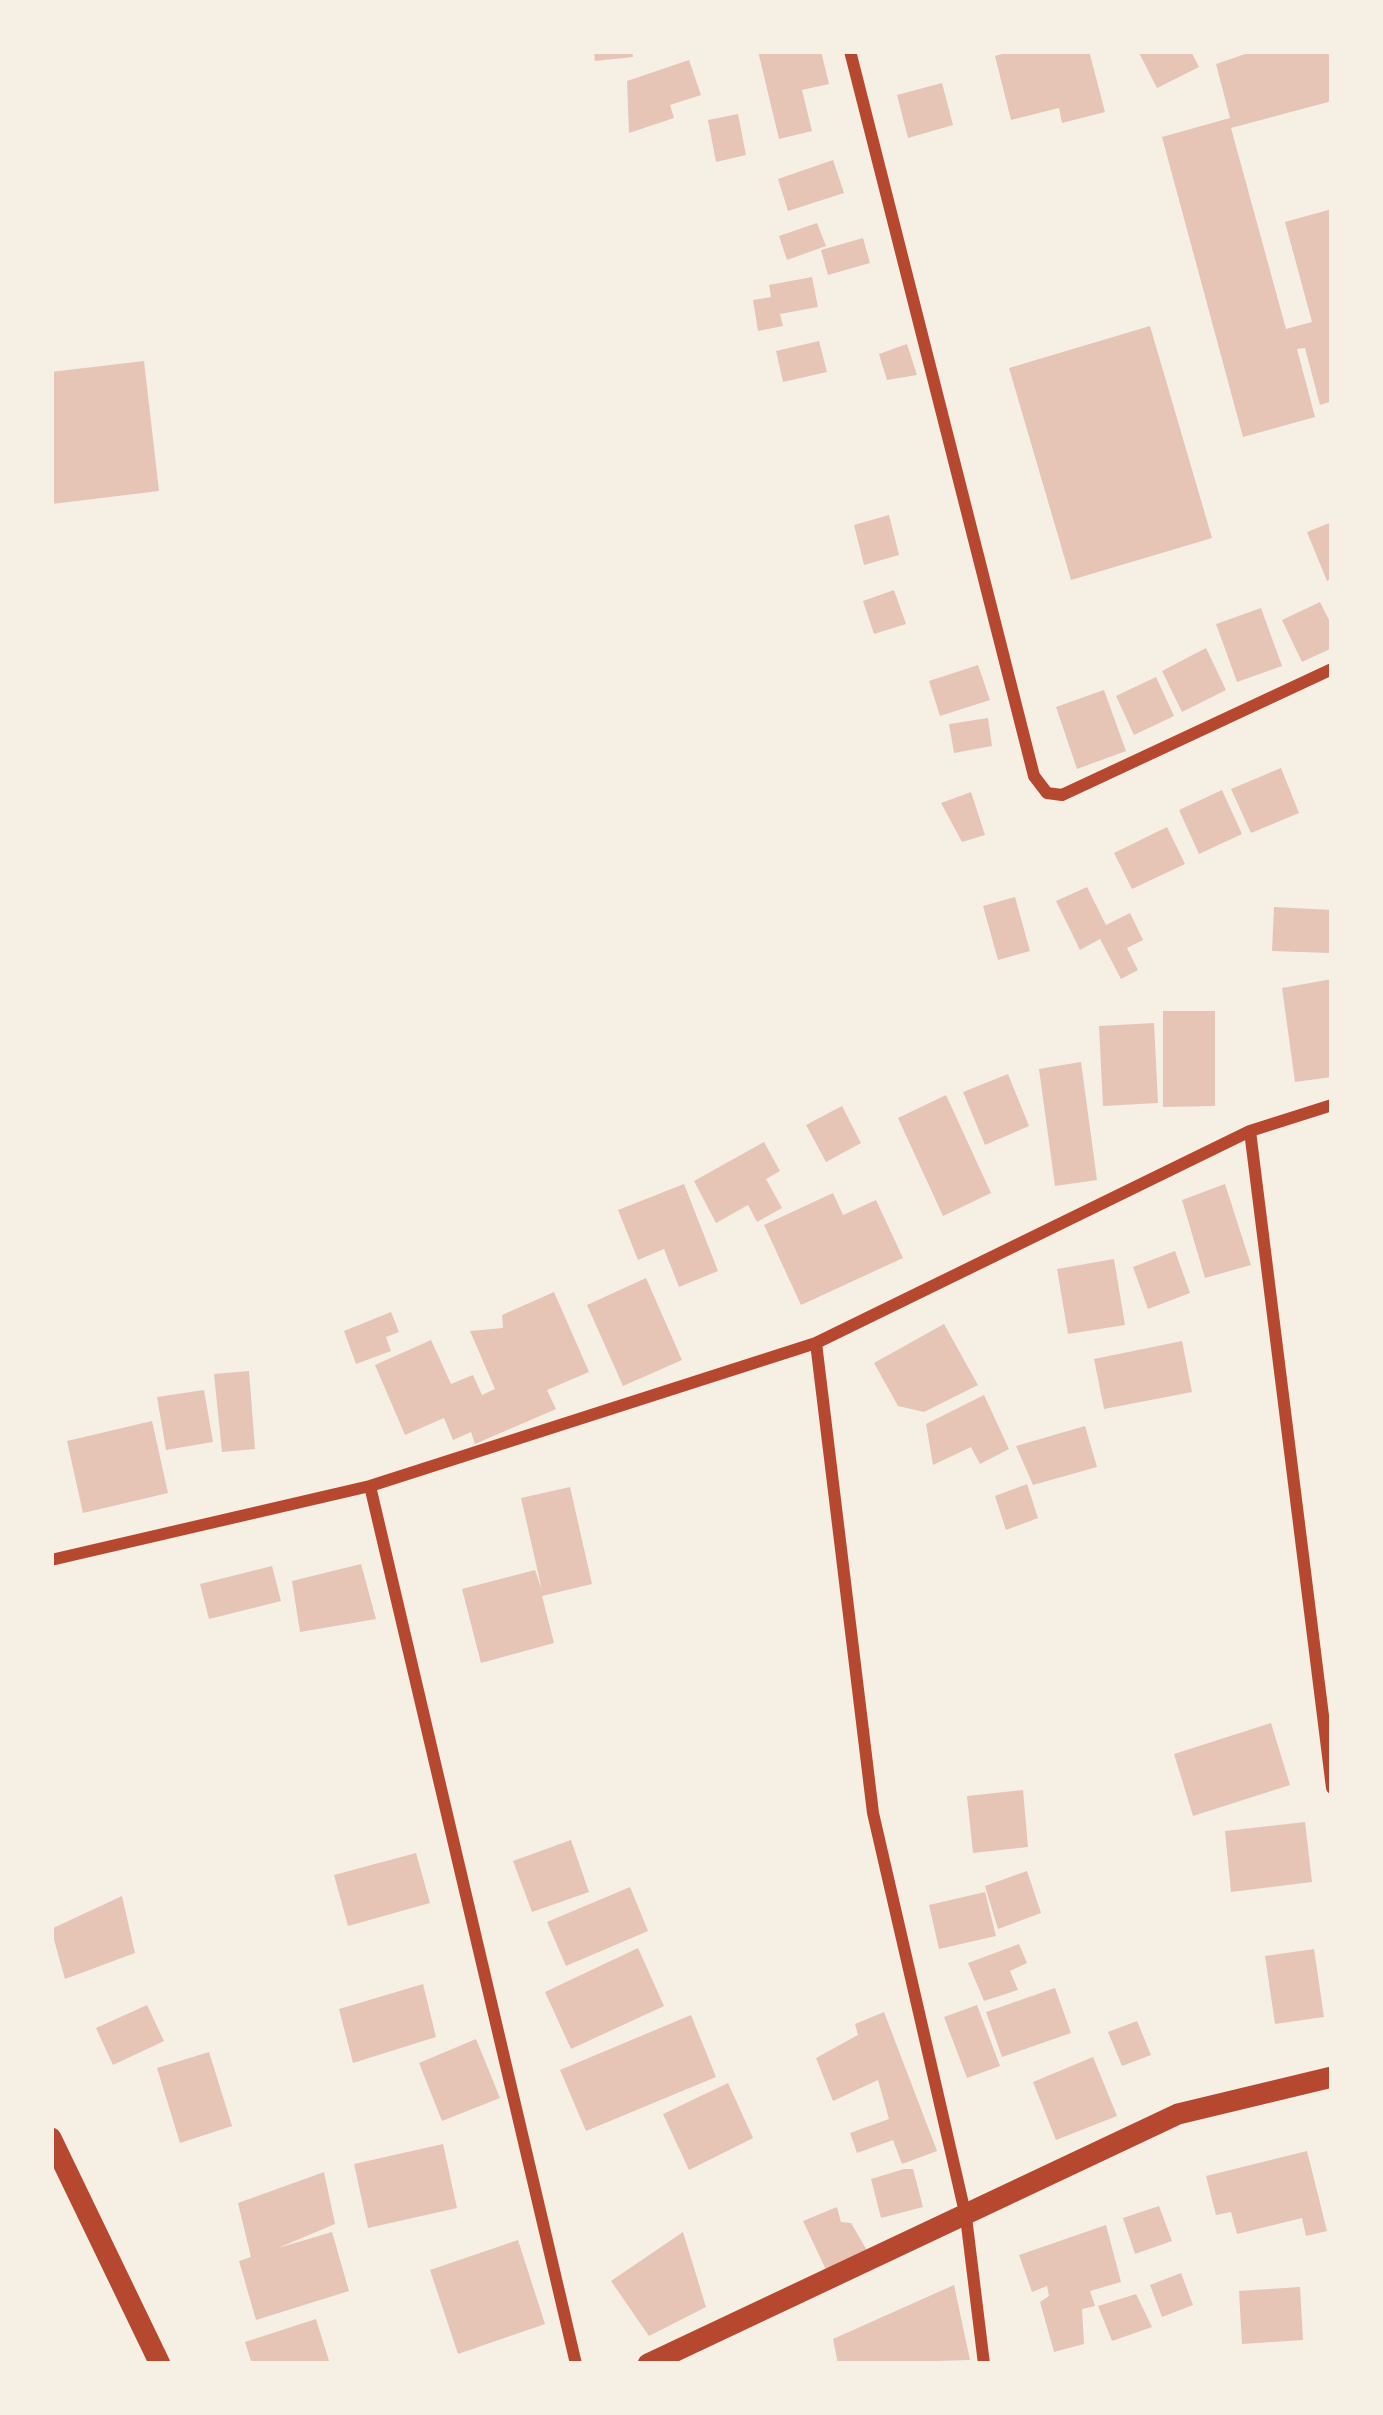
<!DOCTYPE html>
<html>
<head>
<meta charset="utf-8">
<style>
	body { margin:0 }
	#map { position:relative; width:1383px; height:2415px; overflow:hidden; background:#f6efe4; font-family:Helvetica,sans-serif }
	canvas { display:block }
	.frame { position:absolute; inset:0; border:54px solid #f6efe4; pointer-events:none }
</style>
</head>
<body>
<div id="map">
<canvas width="1383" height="2415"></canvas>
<div class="frame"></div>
</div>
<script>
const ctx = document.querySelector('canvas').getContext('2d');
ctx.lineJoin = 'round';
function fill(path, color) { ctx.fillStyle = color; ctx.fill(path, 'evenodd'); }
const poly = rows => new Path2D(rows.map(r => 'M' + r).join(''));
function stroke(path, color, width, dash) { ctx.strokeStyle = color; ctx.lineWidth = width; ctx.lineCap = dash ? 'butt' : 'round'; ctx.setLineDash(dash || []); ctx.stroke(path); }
fill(poly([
	[594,51,632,51,633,57,595,61],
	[758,51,821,51,829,84,802,90,812,131,779,139],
	[1013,51,1089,51,1105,112,1062,123,1059,108,1011,120,995,56],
	[1138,51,1191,51,1199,67,1157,88],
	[1254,51,1332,51,1332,101,1231,128,1286,329,1312,322,1285,222,1332,209,1332,401,1320,405,1305,348,1297,349,1315,417,1243,437,1162,137,1230,118,1216,64],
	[689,60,701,95,670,105,674,118,629,133,627,81],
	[942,83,953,125,908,138,897,95],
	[738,114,746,155,716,162,708,120],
	[833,160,844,193,788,211,778,179],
	[817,223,826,246,787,260,779,236],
	[863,238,870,263,828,275,821,250],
	[812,277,818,307,780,314,783,326,758,331,753,300,771,297,769,285],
	[1150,326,1212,538,1071,580,1009,368],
	[819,341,827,372,783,382,776,351],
	[907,344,917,375,887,380,879,354],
	[144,361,159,491,52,504,51,372],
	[889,515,899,555,864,565,854,525],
	[1332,522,1332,578,1327,581,1307,532],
	[894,590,906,624,874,634,863,601],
	[1320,602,1332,626,1332,648,1302,662,1282,620],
	[1261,608,1282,666,1237,682,1216,624],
	[1206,648,1226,690,1182,712,1162,671],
	[978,665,990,700,940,716,929,681],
	[1156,677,1174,716,1134,735,1116,696],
	[1104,690,1126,751,1077,769,1056,707],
	[988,718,992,746,954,753,949,724],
	[1281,768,1299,813,1251,833,1231,789],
	[1222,790,1242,834,1199,854,1179,810],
	[971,792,985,835,962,842,941,803],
	[1167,827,1185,864,1132,889,1114,853],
	[1087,887,1106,925,1130,913,1143,940,1127,948,1138,970,1121,979,1100,939,1080,950,1056,901],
	[1015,897,1030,951,998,960,983,906],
	[1274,907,1332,910,1329,953,1272,951],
	[1332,979,1332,1077,1295,1082,1282,988],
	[1163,1011,1215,1011,1215,1106,1163,1107],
	[1154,1023,1158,1103,1103,1106,1099,1026],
	[1081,1062,1097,1180,1055,1186,1039,1069],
	[1008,1074,1029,1126,985,1145,963,1092],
	[946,1095,991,1193,943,1216,898,1118],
	[842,1106,861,1143,826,1162,806,1125],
	[764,1142,780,1171,766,1179,782,1208,757,1222,748,1205,716,1223,694,1181],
	[684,1184,718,1271,679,1287,664,1249,638,1260,618,1210],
	[1225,1184,1251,1265,1205,1278,1182,1200],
	[833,1193,843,1215,876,1200,903,1258,801,1305,764,1225],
	[1175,1251,1190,1293,1148,1309,1133,1267],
	[1114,1259,1125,1325,1068,1334,1057,1269],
	[646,1278,682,1360,623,1386,587,1305],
	[554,1292,589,1372,547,1390,556,1409,475,1444,471,1432,453,1440,444,1418,405,1435,375,1365,431,1340,451,1384,473,1375,482,1395,495,1389,470,1331,503,1328,502,1315],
	[391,1312,399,1332,386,1337,391,1351,356,1364,344,1331],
	[944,1324,978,1385,924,1412,898,1406,874,1363],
	[1182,1341,1192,1392,1104,1409,1094,1359],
	[249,1371,255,1449,222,1452,214,1374],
	[204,1390,213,1442,166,1450,157,1397],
	[984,1395,1009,1449,980,1464,971,1447,933,1465,926,1424],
	[152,1421,168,1493,83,1513,67,1441],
	[1085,1426,1097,1467,1033,1485,1016,1446],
	[1027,1484,1038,1518,1006,1530,995,1496],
	[570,1487,592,1584,542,1596,554,1643,481,1663,462,1589,535,1570,542,1590,521,1498],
	[361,1564,376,1619,300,1632,292,1581],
	[272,1566,281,1601,209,1619,200,1584],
	[1271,1723,1290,1785,1193,1816,1174,1754],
	[1023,1790,1028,1847,973,1853,967,1796],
	[1305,1822,1312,1882,1231,1892,1225,1831],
	[571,1840,589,1892,532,1912,513,1861],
	[416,1853,430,1903,348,1926,334,1875],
	[1027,1871,1041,1913,998,1929,985,1886],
	[630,1887,648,1931,566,1966,547,1922],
	[985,1892,996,1936,939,1949,929,1905],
	[122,1896,135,1953,65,1979,51,1929],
	[1019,1944,1027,1963,1010,1971,1018,1990,984,2001,968,1963],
	[638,1948,664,2006,571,2049,545,1992],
	[1314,1949,1324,2017,1275,2024,1265,1956],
	[423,1984,436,2037,353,2063,339,2009],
	[1055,1988,1071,2033,1002,2057,986,2012],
	[147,2005,164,2041,113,2065,96,2028],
	[977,2005,1000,2066,967,2078,944,2017],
	[884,2012,937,2151,902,2164,893,2140,857,2153,850,2133,889,2119,878,2080,833,2101,816,2058,858,2035,855,2024],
	[691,2015,716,2077,586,2131,560,2070],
	[1137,2021,1151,2055,1122,2066,1108,2032],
	[476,2039,500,2098,442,2121,419,2063],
	[209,2052,232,2126,180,2143,157,2068],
	[1093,2057,1117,2116,1056,2140,1033,2082],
	[728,2083,753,2138,689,2170,663,2114],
	[443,2144,457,2208,368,2228,354,2164],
	[1307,2151,1327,2231,1306,2236,1302,2218,1237,2234,1231,2212,1216,2215,1206,2176],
	[904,2169,913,2169,923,2207,881,2218,871,2179],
	[324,2172,335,2224,278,2248,332,2232,349,2291,256,2320,239,2261,251,2257,238,2203],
	[1159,2206,1172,2241,1135,2254,1123,2218],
	[837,2207,841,2222,851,2223,869,2254,828,2274,803,2221],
	[1106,2225,1121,2282,1090,2291,1095,2306,1082,2309,1084,2344,1054,2352,1040,2302,1049,2296,1047,2286,1032,2292,1019,2255],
	[683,2232,706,2307,649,2336,611,2281],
	[518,2240,545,2324,458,2354,430,2270],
	[1181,2273,1193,2305,1162,2317,1150,2285],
	[954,2285,970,2360,838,2364,833,2339],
	[1300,2287,1303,2340,1242,2344,1239,2291],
	[1136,2294,1152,2327,1112,2341,1098,2306],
	[316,2319,330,2364,252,2364,245,2342]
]), '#e6c5b7');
stroke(poly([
	[850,51,1034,776,1047,793,1062,795,1332,669],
	[1250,1131,1332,1788],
	[816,1343,873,1813,966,2217,984,2364],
	[370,1486,576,2364],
	[51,1560,370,1486,816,1343,1250,1131,1332,1105]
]), '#b5482f', 12);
stroke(poly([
	[51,2138,160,2364],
	[648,2364,1178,2114,1332,2077]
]), '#b5482f', 21);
</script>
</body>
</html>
